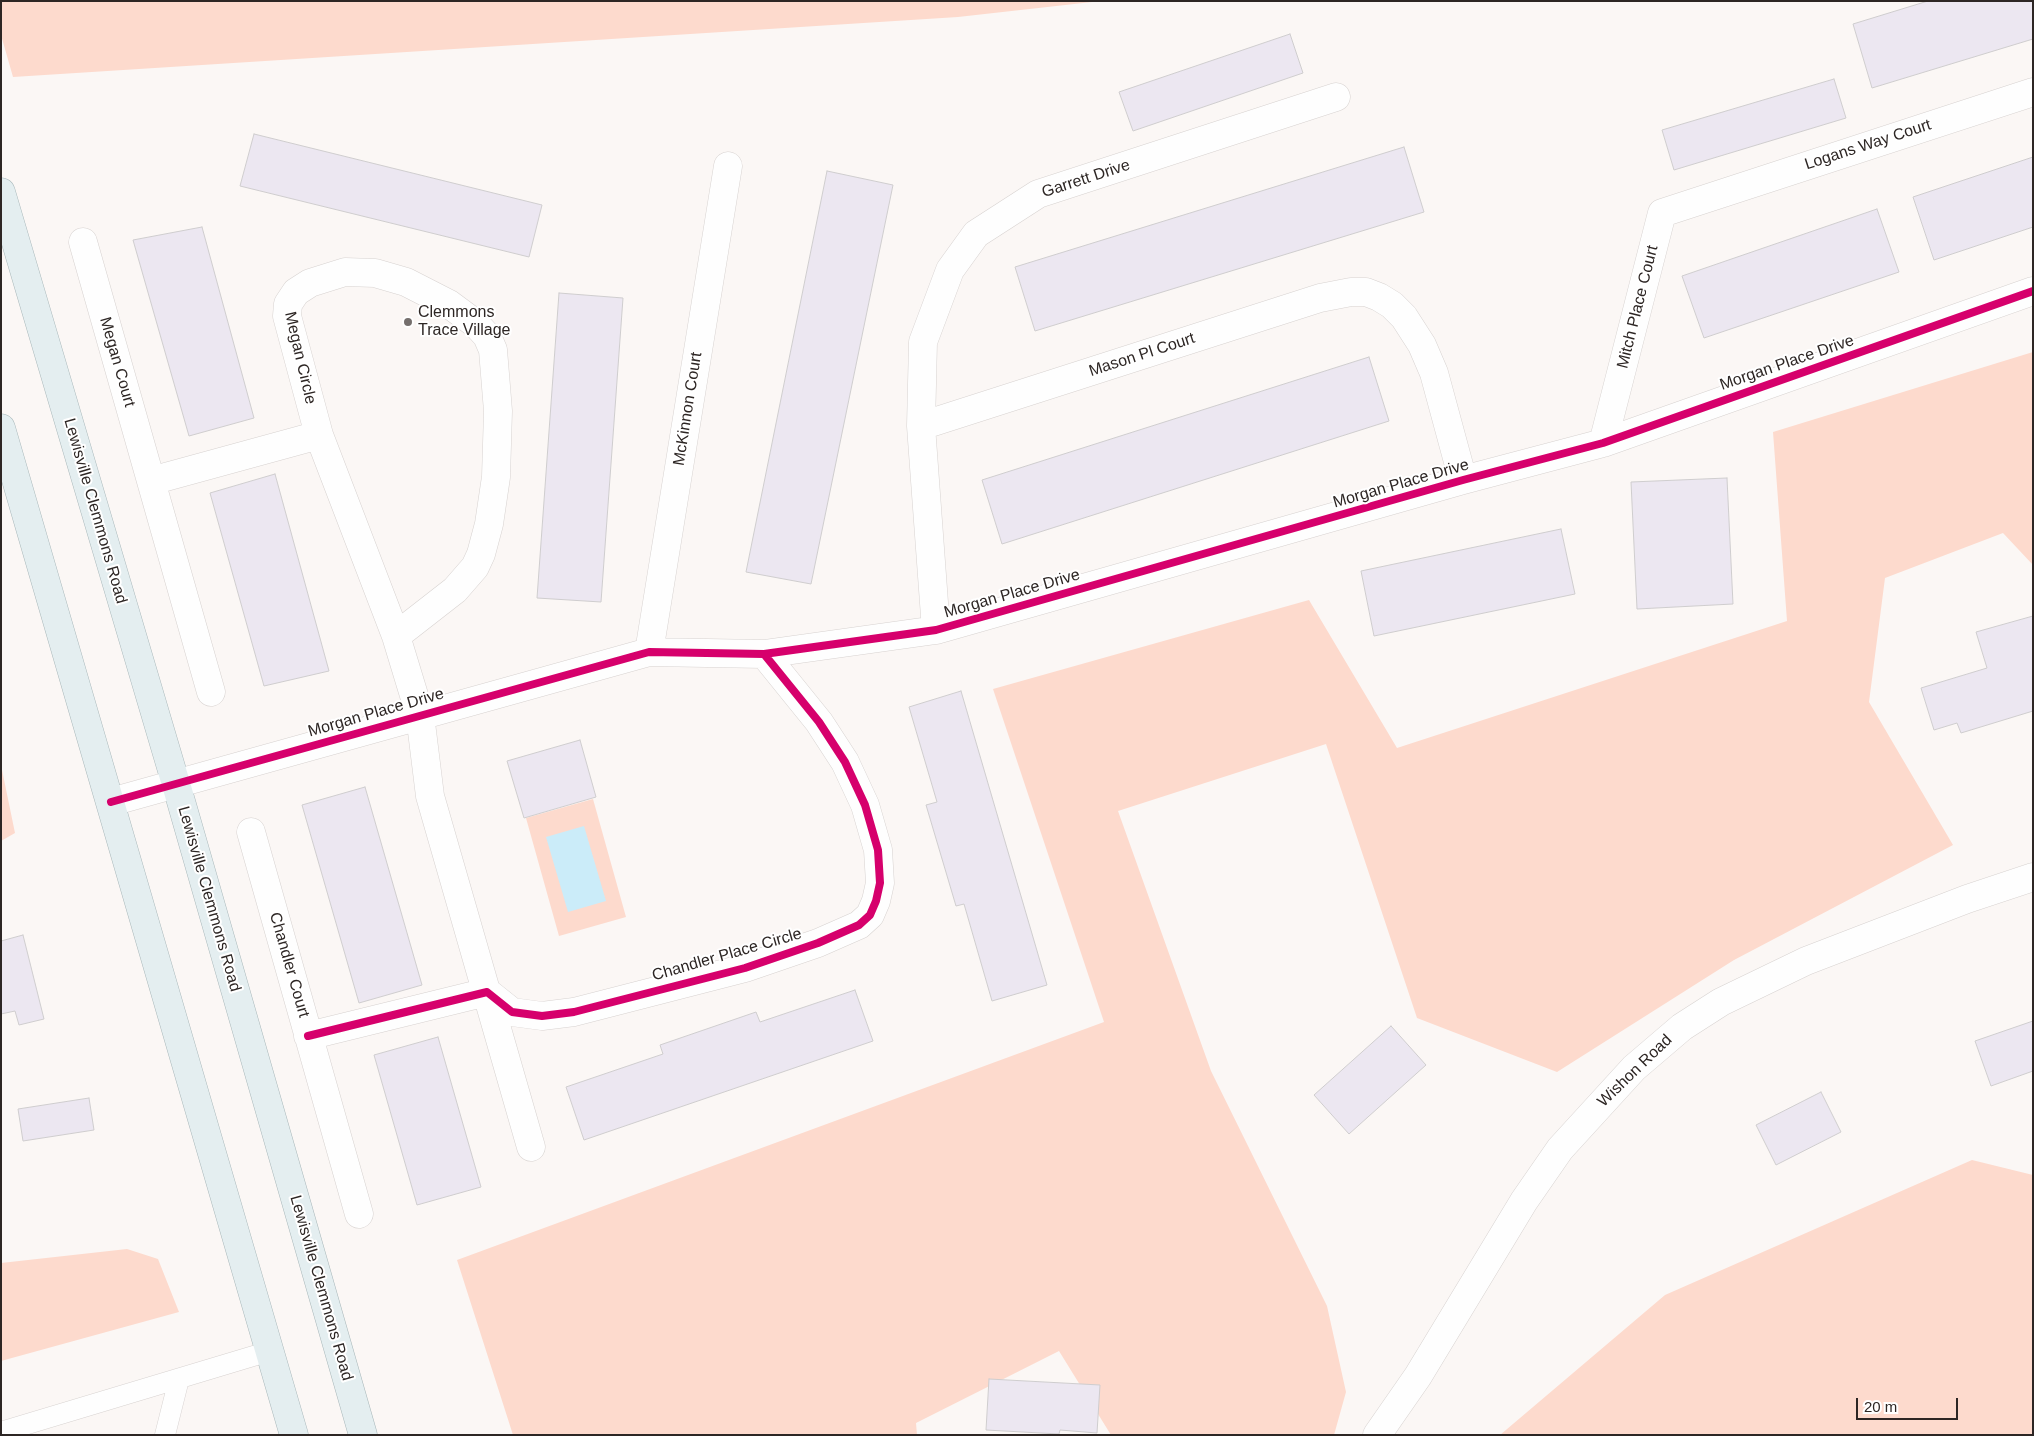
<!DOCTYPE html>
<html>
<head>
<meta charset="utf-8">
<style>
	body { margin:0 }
	#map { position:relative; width:2034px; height:1436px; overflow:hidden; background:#fbf7f5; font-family:Arial,sans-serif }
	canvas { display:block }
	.frame { position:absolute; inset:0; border:2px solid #2d2624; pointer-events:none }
	.scale { position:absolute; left:1856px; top:1398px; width:102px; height:22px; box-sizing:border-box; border:2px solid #2d2624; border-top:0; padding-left:6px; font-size:15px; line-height:18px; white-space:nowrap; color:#2d2624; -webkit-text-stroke:4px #fff; paint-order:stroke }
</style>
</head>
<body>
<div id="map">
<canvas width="2034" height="1436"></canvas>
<div class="frame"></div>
<div class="scale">20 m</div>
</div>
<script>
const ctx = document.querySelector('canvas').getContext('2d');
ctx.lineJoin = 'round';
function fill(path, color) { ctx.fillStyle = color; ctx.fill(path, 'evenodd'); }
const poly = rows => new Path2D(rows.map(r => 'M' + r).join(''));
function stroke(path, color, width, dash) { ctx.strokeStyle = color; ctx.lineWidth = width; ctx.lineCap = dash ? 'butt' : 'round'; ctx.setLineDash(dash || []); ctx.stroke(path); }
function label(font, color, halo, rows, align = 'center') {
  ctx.font = font + ' Arial,sans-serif'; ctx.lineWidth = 4; ctx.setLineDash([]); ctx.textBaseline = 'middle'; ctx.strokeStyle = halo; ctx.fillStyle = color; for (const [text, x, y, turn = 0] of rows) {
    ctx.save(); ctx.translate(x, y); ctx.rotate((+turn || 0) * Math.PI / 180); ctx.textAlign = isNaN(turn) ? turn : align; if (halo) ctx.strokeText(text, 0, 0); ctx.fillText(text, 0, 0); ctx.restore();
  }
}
fill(poly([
	[1,1,1101,1,958,17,13,77,1,35],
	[2033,352,2033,565,2003,533,1885,578,1869,702,1953,845,1734,960,1557,1072,1417,1018,1326,744,1118,811,1211,1071,1327,1306,1346,1392,1334,1435,1111,1435,1059,1351,916,1423,917,1435,513,1435,457,1260,1104,1022,993,689,1309,600,1397,748,1787,621,1773,432],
	[1,765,15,833,1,841],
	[593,799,626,917,559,936,526,818],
	[1972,1160,2033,1175,2033,1435,1500,1435,1665,1295],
	[127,1249,158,1259,179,1312,1,1361,1,1263]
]), '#fddacd');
fill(poly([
	[584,826,606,901,568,912,546,837]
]), '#cbecf9');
const building = poly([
	[1928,1,2033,1,2033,39,1872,88,1853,24,1928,1],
	[1290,34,1303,73,1133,131,1119,92,1290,34],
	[1834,79,1846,118,1674,170,1662,130,1834,79],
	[254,134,542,205,529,257,240,186,254,134],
	[1404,147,1424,212,1035,331,1015,267,1404,147],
	[2033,157,2033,227,1934,260,1913,197,2033,157],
	[827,171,893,185,811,584,746,572,827,171],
	[1877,209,1899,272,1704,338,1682,276,1877,209],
	[202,227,254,418,189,436,133,240,202,227],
	[559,293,623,298,601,602,537,598,559,293],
	[1369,357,1389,421,1002,544,982,480,1369,357],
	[275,474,329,671,264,686,210,493,275,474],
	[1727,478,1733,604,1637,609,1631,482,1727,478],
	[1561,529,1575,594,1374,636,1361,571,1561,529],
	[2033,616,2033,711,1961,733,1957,723,1934,730,1921,688,1987,668,1976,632,2033,616],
	[961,691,1047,985,992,1001,964,904,956,906,926,805,937,802,909,707,961,691],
	[580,740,596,797,524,818,507,761,580,740],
	[365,787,422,985,359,1003,302,805,365,787],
	[23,935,44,1019,19,1025,15,1011,1,1014,1,941,23,935],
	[855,990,873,1041,584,1140,566,1087,663,1054,660,1045,756,1012,760,1022,855,990],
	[2033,1021,2033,1071,1991,1086,1975,1041,2033,1021],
	[1391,1026,1426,1065,1349,1134,1314,1095,1391,1026],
	[438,1037,481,1187,417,1205,374,1055,438,1037],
	[1821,1092,1841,1132,1776,1165,1756,1125,1821,1092],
	[89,1098,94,1130,23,1141,18,1109,89,1098],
	[989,1379,1100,1385,1097,1433,1060,1430,1059,1434,986,1430,989,1379]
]);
fill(building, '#ece7f1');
stroke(building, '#cfcdce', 1);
const lane = poly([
	[1,1432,270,1351],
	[165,1435,179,1379]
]);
const street = poly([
	[83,242,211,692],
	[921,426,1320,298,1351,292,1366,292,1379,297,1392,305,1404,317,1422,345,1434,373,1463,480],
	[1603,443,1662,213,2033,92],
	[151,481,319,435],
	[936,630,921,426,923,342,950,270,976,234,1038,194,1336,97],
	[396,636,455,590,475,567,481,554,489,524,496,477,498,411,493,350,487,336,476,324,449,304,406,282,375,273,345,272,310,283,296,292,288,304,287,316,319,435,396,636,420,715,430,796,531,1147],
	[649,652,728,166],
	[764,654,936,630,1463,480,1603,443,2033,291],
	[111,802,649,652,764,654,819,722,845,762,865,805,878,850,880,883,876,901,870,915,859,925,818,943,745,968,574,1012,542,1016,512,1012,487,992,308,1036],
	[251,832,359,1214],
	[1377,1435,1418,1376,1524,1201,1560,1149,1634,1068,1682,1027,1721,1002,1806,961,1967,899,2033,877]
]);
const primary = poly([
	[1,192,176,784,363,1435],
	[1,428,294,1435]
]);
stroke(lane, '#d7d2d0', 21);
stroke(street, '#d7d2d0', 29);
stroke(primary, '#a7b6b8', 29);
stroke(lane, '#fefefe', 20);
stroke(street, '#fefefe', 28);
stroke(primary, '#e4eef0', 28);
stroke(poly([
	[764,654,936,630,1463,480,1603,443,2033,291],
	[111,802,649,652,764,654,819,722,845,762,865,805,878,850,880,883,876,901,870,915,859,925,818,943,745,968,574,1012,542,1016,512,1012,487,992,308,1036]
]), '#d6006c', 8);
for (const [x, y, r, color] of [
	[408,322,5,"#756f6d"]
]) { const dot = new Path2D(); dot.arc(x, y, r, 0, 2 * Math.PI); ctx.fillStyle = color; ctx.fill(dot); stroke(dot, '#fff', 2); }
label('16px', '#2d2624', '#fff', [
	["Logans Way Court",1868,145,-18],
	["Garrett Drive",1086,179,-18],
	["Mitch Place Court",1638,307,-76],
	["Mason Pl Court",1142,355,-18],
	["Megan Circle",300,358,77],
	["Megan Court",117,362,74],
	["Morgan Place Drive",1787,363,-19],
	["McKinnon Court",688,409,-81],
	["Morgan Place Drive",1401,484,-16],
	["Lewisville Clemmons Road",95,511,74],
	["Morgan Place Drive",1012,594,-16],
	["Morgan Place Drive",376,713,-16],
	["Lewisville Clemmons Road",209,899,74],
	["Chandler Place Circle",727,955,-16],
	["Chandler Court",289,965,74],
	["Wishon Road",1635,1071,-44],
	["Lewisville Clemmons Road",321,1288,74]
]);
label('16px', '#2d2624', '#fff', [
	["Clemmons",418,313],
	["Trace Village",418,331]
], 'left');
</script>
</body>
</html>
